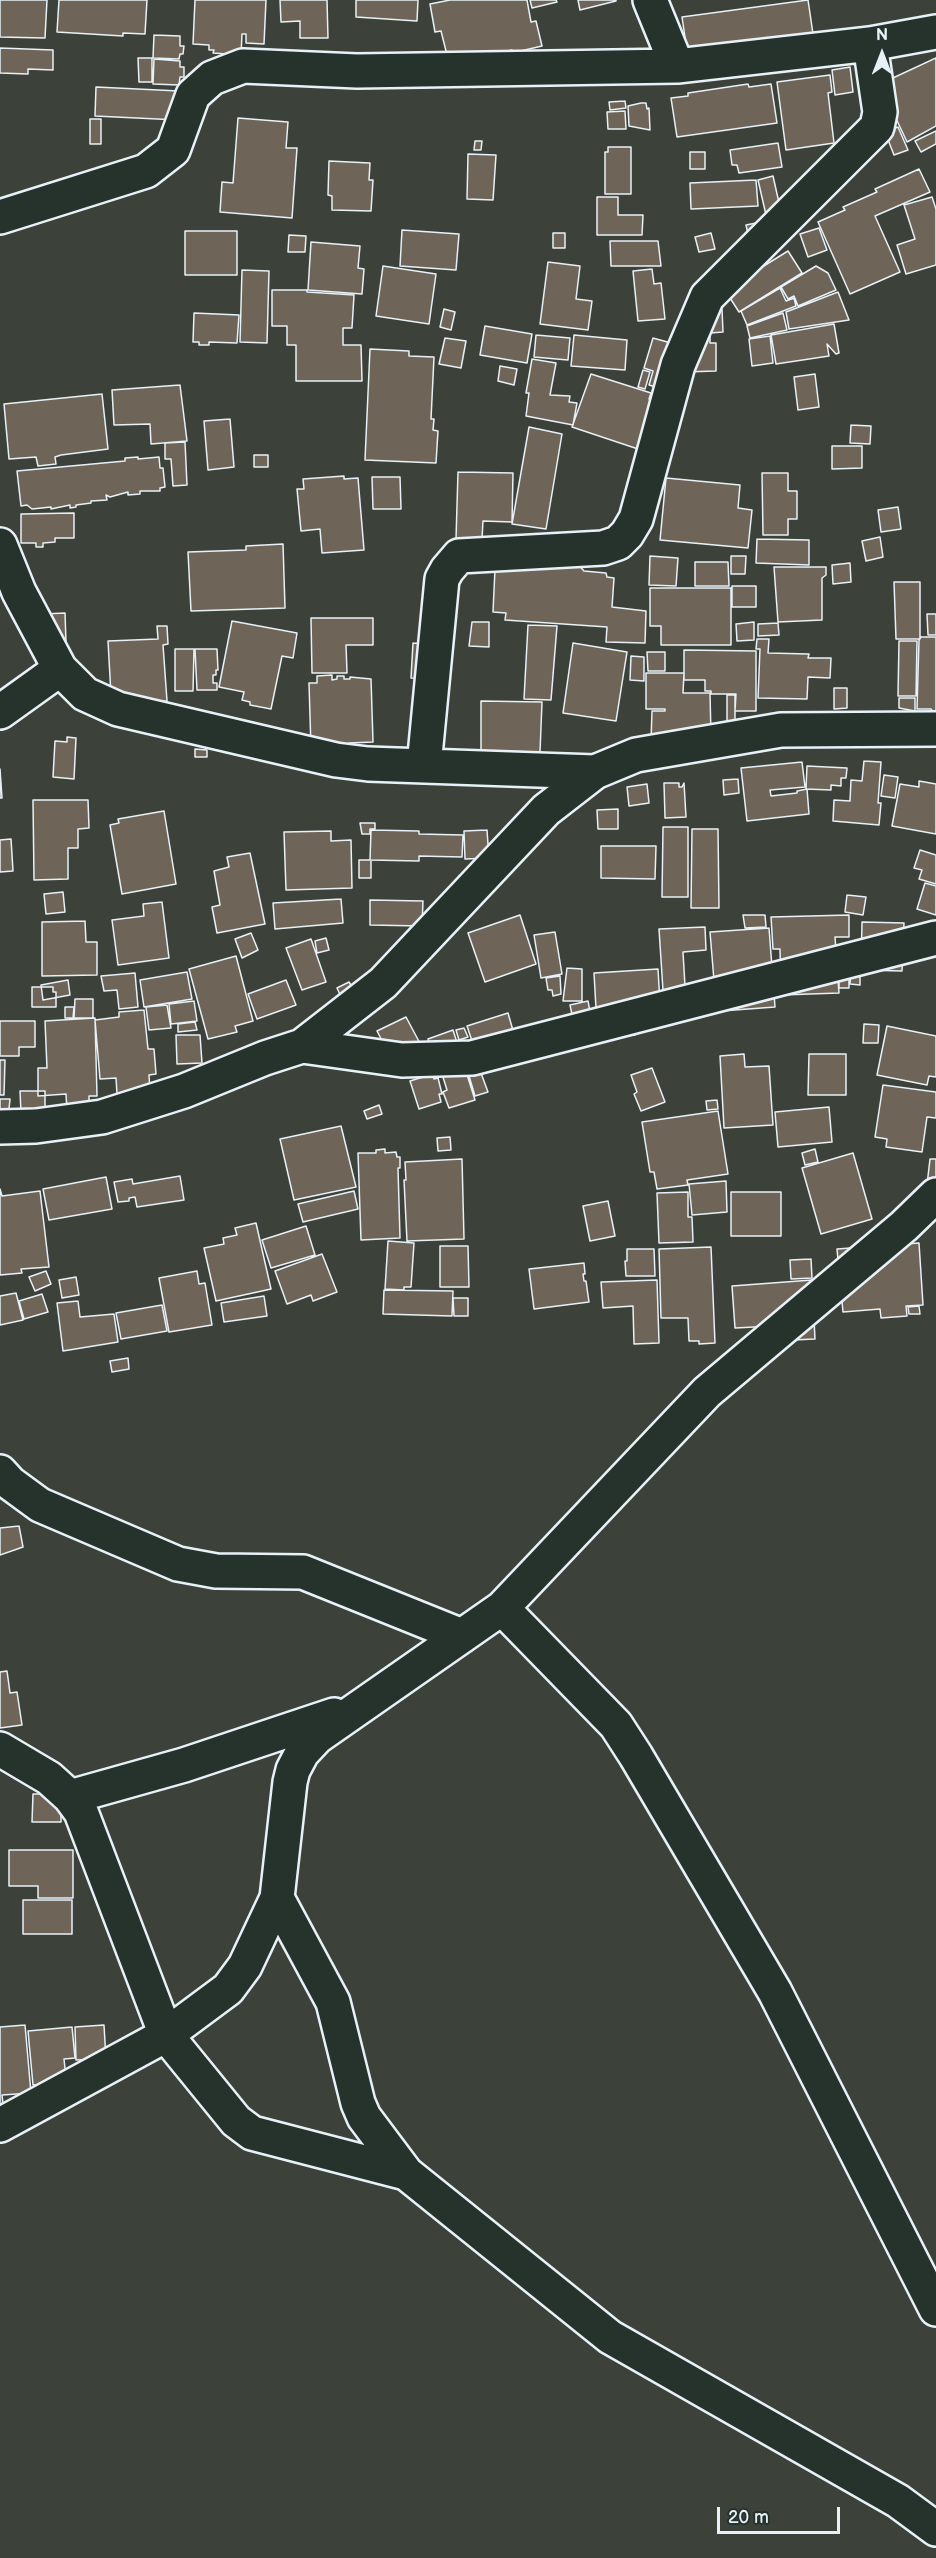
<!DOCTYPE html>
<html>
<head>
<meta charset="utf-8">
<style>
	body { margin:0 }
	#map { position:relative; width:936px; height:2558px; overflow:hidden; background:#3c423a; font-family:"Balsamiq Sans",sans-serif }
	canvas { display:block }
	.north { position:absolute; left:852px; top:24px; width:60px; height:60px; -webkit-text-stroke:4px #26332d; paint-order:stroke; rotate:0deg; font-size:16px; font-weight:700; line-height:24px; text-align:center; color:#e8f1f8 }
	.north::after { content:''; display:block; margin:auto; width:21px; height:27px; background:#e8f1f8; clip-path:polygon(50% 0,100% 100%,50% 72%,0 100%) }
	.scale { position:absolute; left:717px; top:2507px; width:123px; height:27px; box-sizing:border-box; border:3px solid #e8f1f8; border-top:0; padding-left:8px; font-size:18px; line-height:21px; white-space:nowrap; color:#e8f1f8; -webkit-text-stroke:4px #26332d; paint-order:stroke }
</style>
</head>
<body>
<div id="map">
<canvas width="936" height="2558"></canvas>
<div class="north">N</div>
<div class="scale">20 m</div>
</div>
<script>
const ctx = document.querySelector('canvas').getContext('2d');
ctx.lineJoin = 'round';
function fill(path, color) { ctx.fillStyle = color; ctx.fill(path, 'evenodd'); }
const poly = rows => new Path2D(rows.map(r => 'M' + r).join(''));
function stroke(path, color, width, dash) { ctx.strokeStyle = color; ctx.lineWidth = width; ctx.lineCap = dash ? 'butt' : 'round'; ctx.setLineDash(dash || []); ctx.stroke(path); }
const building = poly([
	[0,0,47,0,45,38,0,37,0,0],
	[59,0,147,0,145,34,123,33,123,36,57,32,59,0],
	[195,0,266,0,264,44,246,43,246,34,242,34,241,55,213,53,214,50,209,50,209,45,193,44,195,0],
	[280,0,327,0,328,38,300,38,300,21,281,22,280,0],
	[356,0,418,0,417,21,356,17,356,0],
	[450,0,527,0,531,22,536,21,542,46,512,53,512,50,449,63,441,31,435,32,430,4,450,0],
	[530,0,556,0,557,2,532,8,530,0],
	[578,0,616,0,616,1,580,10,578,0],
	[808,0,813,34,687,51,682,17,808,0],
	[154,35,180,36,180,46,184,46,183,54,180,54,179,59,153,58,154,35],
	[0,48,53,50,53,70,28,69,28,74,0,73,0,48],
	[138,58,152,58,152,82,139,82,138,58],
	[936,58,936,126,907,142,880,84,936,58],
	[154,59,180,61,180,67,184,67,184,77,180,77,179,85,153,84,154,59],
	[850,67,853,92,835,95,832,70,850,67],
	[830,75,832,92,828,93,834,143,786,150,777,82,830,75],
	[748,84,749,87,771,84,777,123,677,137,671,98,688,96,688,93,748,84],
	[96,87,179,91,178,120,95,116,96,87],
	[625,101,626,108,610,110,609,102,625,101],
	[641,103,646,103,647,109,649,108,650,130,629,126,628,106,641,103],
	[625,111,626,129,608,129,607,112,625,111],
	[238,118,288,122,286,148,297,148,292,218,220,212,222,182,233,183,238,118],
	[90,119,101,119,101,144,90,144,90,119],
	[898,127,908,150,894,155,885,132,898,127],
	[936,131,936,144,921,152,915,141,936,131],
	[475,141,482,141,481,150,474,150,475,141],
	[778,143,782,167,739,173,737,165,732,165,730,150,778,143],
	[608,147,631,147,631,194,605,194,605,152,608,152,608,147],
	[690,152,705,152,705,169,690,169,690,152],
	[468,154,496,155,493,200,467,199,468,154],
	[329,161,370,163,369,180,373,180,371,211,332,210,332,196,328,195,329,161],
	[919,169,930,192,875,216,900,272,850,294,818,222,845,210,843,207,877,192,875,189,919,169],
	[773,176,784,225,769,228,758,180,773,176],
	[756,180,758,206,691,209,690,183,756,180],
	[597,197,618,197,618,215,643,215,642,235,597,235,597,197],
	[932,197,936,209,936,265,906,274,897,245,915,239,904,205,932,197],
	[761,222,750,243,746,225,761,222],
	[819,228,827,250,808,257,800,234,819,228],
	[402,230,459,234,456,270,400,266,402,230],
	[185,231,237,231,237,275,185,275,185,231],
	[553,233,565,233,565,248,553,248,553,233],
	[711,233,715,249,699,252,695,237,711,233],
	[289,235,306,236,305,252,288,252,289,235],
	[610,241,658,241,661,266,611,266,610,241],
	[311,242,360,246,358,268,364,269,362,294,308,290,311,242],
	[788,251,802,273,739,312,725,290,788,251],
	[548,262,580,266,576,299,592,301,588,330,540,324,548,262],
	[383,266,436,274,429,324,376,316,383,266],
	[816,266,828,273,836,290,798,306,794,296,788,299,781,287,816,266],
	[652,269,654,284,661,283,665,319,638,321,633,271,652,269],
	[242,270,269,271,267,343,240,342,242,270],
	[780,288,786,301,794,298,796,306,747,325,741,311,780,288],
	[272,290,307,290,307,292,354,295,352,328,343,328,343,345,361,345,362,381,296,381,296,345,287,345,287,326,272,326,272,290],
	[838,292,849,320,789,329,786,312,838,292],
	[444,309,455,312,451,330,440,327,444,309],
	[722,309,723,332,710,333,710,343,716,343,716,371,684,372,688,310,722,309],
	[194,313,239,315,237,343,209,342,209,345,199,345,199,342,193,342,194,313],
	[783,313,787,330,750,338,747,326,783,313],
	[834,324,839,353,836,354,827,344,829,356,776,364,771,335,834,324],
	[485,326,532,334,527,363,480,355,485,326],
	[536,335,570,338,568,360,534,357,536,335],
	[574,335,627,340,625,370,571,366,574,335],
	[770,336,773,363,752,366,749,339,770,336],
	[445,338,466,341,461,368,439,364,445,338],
	[653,338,678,345,665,390,649,385,653,371,644,368,653,338],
	[370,349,409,351,409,356,434,357,431,419,434,419,433,430,438,431,436,463,365,460,370,349],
	[532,359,556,363,550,395,570,396,569,402,577,403,573,425,526,416,529,393,526,393,532,359],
	[500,366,517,369,514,385,498,381,500,366],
	[643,370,650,372,645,389,638,387,643,370],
	[591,374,651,393,649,399,660,403,644,451,572,427,591,374],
	[815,374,819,407,798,410,794,377,815,374],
	[180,385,187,441,151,444,150,424,114,425,112,390,180,385],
	[102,394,108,449,61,455,55,457,56,464,38,466,36,457,9,459,4,404,102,394],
	[230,419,234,467,208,470,204,421,230,419],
	[851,425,871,426,870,444,850,443,851,425],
	[529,427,562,434,546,529,512,524,529,427],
	[185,442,187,485,173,486,171,459,165,459,165,443,185,442],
	[832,446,862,446,862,468,832,469,832,446],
	[254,455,268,455,268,467,254,467,254,455],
	[138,457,138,459,159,457,160,468,163,468,165,487,160,488,160,491,140,491,140,494,128,495,128,492,110,497,106,495,107,500,91,501,91,503,76,505,76,507,70,508,70,505,51,509,51,507,32,509,27,505,21,506,17,471,125,461,125,458,138,457],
	[458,472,513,473,512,522,483,521,482,539,456,539,458,472],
	[762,473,788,473,788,491,797,491,797,519,788,519,788,535,763,535,762,473],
	[344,476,344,479,358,478,364,550,322,553,320,529,301,531,297,489,304,489,303,479,344,476],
	[372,477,400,477,401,509,373,509,372,477],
	[666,478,740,485,738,508,752,510,748,548,660,540,666,478],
	[898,507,901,529,881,532,878,510,898,507],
	[74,513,74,538,55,538,55,542,43,543,43,547,36,547,36,543,21,543,21,514,74,513],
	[880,537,883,557,866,561,862,541,880,537],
	[757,539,809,540,809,565,756,563,757,539],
	[283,544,285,608,191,611,188,552,246,550,246,546,283,544],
	[650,556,678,558,676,586,649,585,650,556],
	[731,556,746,556,745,574,731,574,731,556],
	[576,562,584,571,606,573,607,577,614,578,612,607,646,611,645,643,606,642,607,627,505,620,506,613,493,612,495,569,576,562],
	[695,562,728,562,729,586,695,586,695,562],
	[850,563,851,582,833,584,832,565,850,563],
	[774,567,826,567,826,575,822,578,822,620,778,622,774,567],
	[894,582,920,582,920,639,896,639,894,582],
	[732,586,756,586,756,607,732,607,732,586],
	[650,588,731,588,731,645,661,645,661,626,650,626,650,588],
	[65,613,66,642,30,643,30,637,23,637,23,615,65,613],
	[927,614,936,614,936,635,928,635,927,614],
	[311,618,373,618,373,645,346,645,347,673,312,673,311,618],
	[232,621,297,633,293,658,282,656,271,709,250,705,250,702,242,700,244,692,219,687,232,621],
	[472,622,489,622,489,647,469,646,472,622],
	[754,622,754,640,737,641,736,624,754,622],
	[778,623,779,635,758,636,758,624,778,623],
	[528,625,557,626,551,700,524,699,528,625],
	[157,626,167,626,168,644,163,645,167,701,133,702,133,694,111,695,108,641,158,639,157,626],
	[921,637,936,637,936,717,931,709,917,709,919,640,921,637],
	[757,639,769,639,768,653,809,654,808,658,831,658,830,678,808,677,807,699,758,698,760,649,756,649,757,639],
	[899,641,917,641,916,696,898,696,899,641],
	[413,643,441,644,435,679,411,678,413,643],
	[573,643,627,652,616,721,563,713,573,643],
	[175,649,194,649,193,691,175,691,175,649],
	[195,649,217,649,218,670,216,670,216,675,213,675,213,683,217,683,217,690,197,690,195,649],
	[684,650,756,651,756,711,735,711,736,694,711,694,711,691,705,691,705,680,684,680,684,650],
	[647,652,665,652,665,671,648,671,647,652],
	[631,656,644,657,644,681,630,680,631,656],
	[646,673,684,673,683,693,710,693,711,736,651,741,652,711,665,711,665,709,646,709,646,673],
	[332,675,332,680,337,679,337,676,344,676,344,679,350,679,350,677,371,679,373,742,349,743,349,748,311,749,309,683,317,683,317,676,332,675],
	[834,688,847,688,847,708,834,709,834,688],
	[727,695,735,695,735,732,727,732,727,695],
	[899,698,915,698,915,711,899,708,899,698],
	[481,701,542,702,540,752,481,751,481,701],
	[67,737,76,738,74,779,53,777,55,741,67,742,67,737],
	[195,749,207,750,207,757,195,757,195,749],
	[864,761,881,762,878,803,881,803,879,825,833,821,834,800,850,801,851,780,862,781,864,761],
	[802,762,805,787,770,790,771,796,797,793,797,791,807,789,809,814,747,821,741,768,802,762],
	[807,766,847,768,846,778,841,778,841,786,831,785,831,790,806,789,807,766],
	[0,769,2,798,0,798,0,769],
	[884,775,898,777,895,798,881,796,884,775],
	[738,779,739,793,724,795,723,780,738,779],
	[919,781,936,784,936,834,892,826,900,784,919,787,919,781],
	[664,783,679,783,679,787,682,787,684,783,686,817,665,818,664,783],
	[647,784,649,803,629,806,627,787,647,784],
	[33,800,88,800,89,828,78,829,78,848,68,848,68,879,34,880,33,800],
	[618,809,618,829,598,829,597,810,618,809],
	[164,811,176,884,122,894,110,825,119,823,118,819,164,811],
	[360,823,375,823,375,829,370,829,370,834,362,834,360,823],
	[663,827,688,827,688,897,662,897,663,827],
	[692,829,718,829,719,908,691,908,692,829],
	[371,830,419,831,419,834,463,835,462,857,419,856,419,861,370,860,371,830],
	[487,830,489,858,465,859,464,831,487,830],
	[331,831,331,841,351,840,352,888,286,890,284,832,331,831],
	[11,839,13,871,0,872,0,840,11,839],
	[601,846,656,846,655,879,601,878,601,846],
	[920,850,936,855,936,884,919,879,922,870,914,868,920,850],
	[250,853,265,924,217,933,212,907,220,905,214,871,229,867,227,857,250,853],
	[359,860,371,860,371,878,359,878,359,860],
	[925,883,936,886,936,915,917,909,925,883],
	[63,892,65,912,46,914,44,894,63,892],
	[847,895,866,897,863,915,845,912,847,895],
	[341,899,343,923,275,929,273,903,341,899],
	[370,900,423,901,422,926,370,925,370,900],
	[162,902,169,958,118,965,112,920,144,916,143,904,162,902],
	[520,915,536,964,485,982,468,933,520,915],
	[743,915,765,915,766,927,745,928,743,915],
	[849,915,849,937,835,937,839,993,781,995,780,949,773,949,771,917,849,915],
	[85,921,86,942,97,942,97,975,42,976,42,922,85,921],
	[862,922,904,923,902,971,861,970,862,922],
	[705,927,706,950,683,952,687,1020,665,1021,659,929,705,927],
	[769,928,775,1007,721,1011,720,1004,716,1005,710,932,769,928],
	[555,932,562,974,541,978,534,935,555,932],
	[251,933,258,950,242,958,235,939,251,933],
	[326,938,329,950,317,953,315,941,326,938],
	[311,939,326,982,302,990,286,948,311,939],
	[236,956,253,1021,235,1026,237,1032,208,1039,189,969,236,956],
	[849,965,849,988,839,988,839,966,849,965],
	[567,968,582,969,582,1001,563,1001,567,968],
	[658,969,661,1022,634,1024,635,1035,615,1037,597,1026,594,973,658,969],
	[851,969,860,970,860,985,850,984,851,969],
	[187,972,192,999,144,1007,140,980,187,972],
	[135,973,138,1007,119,1009,117,990,104,991,101,976,135,973],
	[560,976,561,994,553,996,552,990,548,990,546,978,560,976],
	[68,980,70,995,43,1000,41,985,68,980],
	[286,980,296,1005,257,1019,248,994,286,980],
	[349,982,356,994,343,1001,337,988,349,982],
	[32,987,53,987,53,992,56,992,56,1007,32,1007,32,987],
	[75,999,93,999,93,1018,74,1018,75,999],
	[194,1001,197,1021,171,1024,169,1004,194,1001],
	[588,1001,595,1039,578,1043,570,1005,588,1001],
	[167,1005,171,1028,149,1030,146,1007,167,1005],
	[65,1007,74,1007,73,1018,65,1018,65,1007],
	[144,1010,148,1049,154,1049,156,1074,149,1075,150,1090,117,1094,116,1078,100,1079,95,1020,119,1017,119,1012,144,1010],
	[508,1013,514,1034,474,1047,467,1026,508,1013],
	[406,1017,431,1064,399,1073,377,1031,406,1017],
	[95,1018,97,1096,89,1096,89,1110,67,1111,66,1094,38,1096,38,1068,47,1068,45,1021,95,1018],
	[0,1021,35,1021,35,1047,19,1047,19,1056,0,1056,0,1021],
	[195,1022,197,1030,178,1032,178,1024,195,1022],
	[864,1024,879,1025,878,1043,863,1043,864,1024],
	[887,1026,936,1036,936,1077,929,1076,927,1085,877,1075,887,1026],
	[464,1028,468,1037,459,1040,456,1030,464,1028],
	[453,1030,475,1100,449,1108,443,1092,447,1090,442,1074,439,1075,428,1039,453,1030],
	[176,1035,200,1035,202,1063,177,1064,176,1035],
	[744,1054,745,1067,769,1066,773,1125,724,1128,720,1056,744,1054],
	[809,1054,846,1054,846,1095,808,1095,809,1054],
	[0,1060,5,1060,4,1095,0,1095,0,1060],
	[652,1068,665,1102,641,1111,634,1094,637,1092,631,1075,652,1068],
	[481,1073,488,1092,475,1096,469,1076,481,1073],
	[433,1074,434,1079,438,1078,442,1094,439,1094,441,1102,419,1109,410,1081,433,1074],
	[883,1085,936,1092,936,1118,927,1117,922,1152,886,1147,887,1139,875,1137,883,1085],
	[20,1091,45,1091,45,1113,21,1113,20,1091],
	[0,1099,10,1099,8,1119,0,1119,0,1099],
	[717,1100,718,1109,707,1110,706,1101,717,1100],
	[379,1105,382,1114,367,1119,364,1111,379,1105],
	[829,1107,832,1142,778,1147,775,1112,829,1107],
	[718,1111,728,1174,687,1180,688,1185,657,1189,654,1172,650,1172,642,1122,718,1111],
	[341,1126,356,1187,294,1200,280,1139,341,1126],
	[450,1137,451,1150,438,1151,437,1138,450,1137],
	[385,1149,385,1153,396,1152,397,1157,400,1157,400,1168,398,1168,400,1238,361,1240,358,1153,376,1153,376,1150,385,1149],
	[815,1149,818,1162,805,1165,802,1153,815,1149],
	[853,1153,872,1219,821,1234,802,1168,853,1153],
	[462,1159,464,1239,407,1241,404,1180,406,1180,405,1162,462,1159],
	[930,1159,936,1159,936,1203,925,1202,930,1159],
	[180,1176,184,1200,137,1207,135,1197,129,1198,129,1201,118,1202,114,1182,132,1179,133,1184,180,1176],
	[106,1177,112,1209,49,1220,43,1189,106,1177],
	[726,1181,727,1212,692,1215,689,1184,726,1181],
	[0,1189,2,1196,40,1191,49,1267,21,1269,22,1273,0,1275,0,1189],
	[354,1191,358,1209,303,1222,298,1204,354,1191],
	[688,1192,688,1217,692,1217,693,1242,659,1243,657,1193,688,1192],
	[731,1192,781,1192,781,1236,731,1236,731,1192],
	[608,1201,615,1236,590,1241,583,1206,608,1201],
	[256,1223,271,1289,216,1301,204,1248,224,1244,223,1238,237,1235,235,1228,256,1223],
	[306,1226,315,1255,271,1268,262,1240,306,1226],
	[388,1241,414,1243,411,1287,404,1287,404,1290,385,1289,388,1241],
	[919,1243,923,1305,906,1306,907,1316,881,1318,880,1309,843,1312,837,1249,919,1243],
	[440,1246,468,1246,469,1287,440,1287,440,1246],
	[711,1247,715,1343,699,1344,699,1341,689,1341,688,1318,661,1318,659,1249,711,1247],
	[627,1249,654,1249,655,1276,626,1276,625,1261,627,1261,627,1249],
	[322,1254,337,1292,313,1301,311,1295,287,1304,275,1271,322,1254],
	[811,1259,812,1278,791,1279,790,1260,811,1259],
	[584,1263,585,1274,583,1274,584,1281,586,1281,589,1302,534,1309,529,1269,584,1263],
	[46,1271,51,1284,35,1291,29,1277,46,1271],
	[197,1271,199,1284,205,1283,212,1325,169,1332,159,1278,197,1271],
	[76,1277,79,1295,62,1298,59,1280,76,1277],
	[657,1280,659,1343,634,1344,633,1306,603,1308,601,1282,657,1280],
	[812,1280,815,1339,793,1340,792,1325,735,1328,732,1286,812,1280],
	[384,1290,453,1291,452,1316,383,1314,384,1290],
	[16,1293,23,1320,0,1325,0,1296,16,1293],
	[42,1294,48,1312,24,1319,19,1301,42,1294],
	[264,1296,267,1316,224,1322,221,1303,264,1296],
	[453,1298,468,1298,468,1316,454,1316,453,1298],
	[78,1301,80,1317,114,1314,118,1342,63,1351,57,1303,78,1301],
	[162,1305,167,1331,121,1339,116,1313,162,1305],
	[919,1306,920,1314,909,1314,908,1307,919,1306],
	[128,1358,129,1369,112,1372,110,1361,128,1358],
	[19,1526,23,1547,0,1555,0,1528,19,1526],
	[7,1671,10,1693,17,1692,22,1725,0,1728,0,1672,7,1671],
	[33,1794,61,1794,61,1822,32,1822,33,1794],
	[9,1850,73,1850,73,1898,38,1898,38,1886,9,1886,9,1850],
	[23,1900,72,1900,72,1934,23,1934,23,1900],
	[25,2025,31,2093,2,2095,4,2112,0,2112,0,2027,25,2025],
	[104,2025,106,2059,76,2060,75,2027,104,2025],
	[72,2027,75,2058,64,2059,66,2078,57,2083,33,2085,28,2031,72,2027]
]);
fill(building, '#6e6457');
stroke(building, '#e8f1f8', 1.5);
const minor = poly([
	[650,0,677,66],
	[0,217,146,171,173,150,193,95,212,78,243,66,357,71,677,66,870,44,936,32],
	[0,545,19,592,60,669,85,694,118,709,336,760,368,764,595,772],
	[0,712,60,669],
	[424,766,442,579,447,570,459,556,603,548,618,543,627,534,636,519,678,365,707,297,877,127,880,112,870,44],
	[302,1046,402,1060,472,1058,936,938],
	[0,1127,36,1126,102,1117,184,1091,265,1058,302,1046,383,983,546,810,595,772,636,755,781,730,936,729],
	[0,1472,10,1483,40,1505,178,1564,216,1571,303,1572,462,1636],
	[502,1608,616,1725,636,1756,775,1992,936,2309],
	[0,1749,49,1778,70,1797,81,1812,166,2035,236,2121,252,2133,406,2173],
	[70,1797,184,1765,334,1715],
	[277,1898,333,2002,358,2103,364,2117,406,2173,610,2337,898,2501,936,2529],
	[0,2125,166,2035,228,1989,245,1966,277,1898,290,1782,293,1770,302,1753,317,1737,502,1608,707,1392,904,1226,936,1195]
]);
stroke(minor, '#e8f1f8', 38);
stroke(minor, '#26332d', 33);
</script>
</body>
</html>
